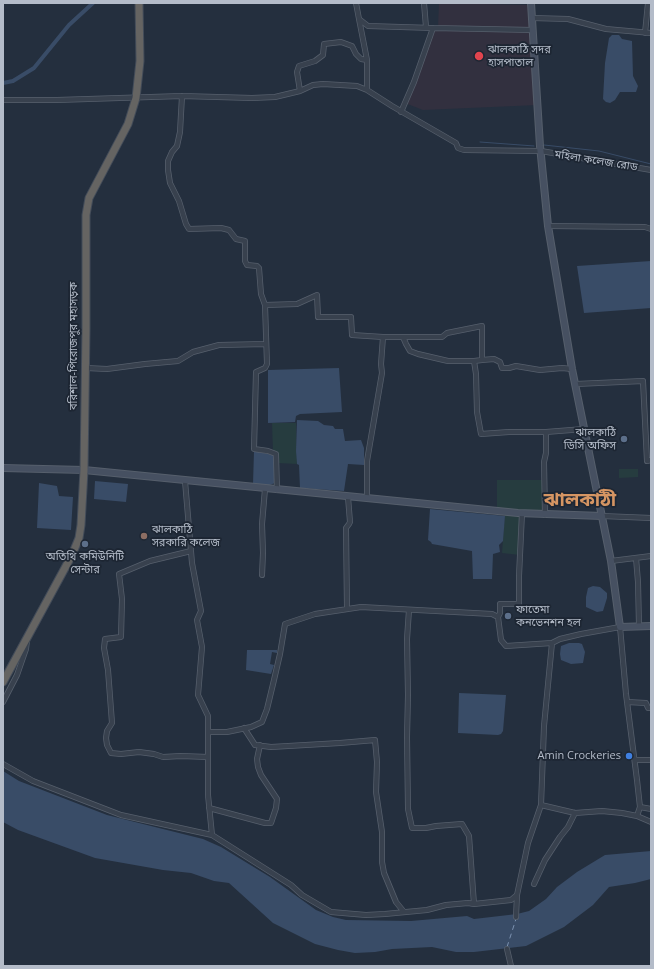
<!DOCTYPE html>
<html>
<head>
<meta charset="utf-8">
<style>
	body { margin:0 }
	#map { position:relative; width:654px; height:969px; overflow:hidden; background:#242f3e; font-family:"Open Sans",sans-serif }
	canvas { display:block }
	.frame { position:absolute; inset:0; border:4px solid #b4bcc9; pointer-events:none }
</style>
</head>
<body>
<div id="map">
<canvas width="654" height="969"></canvas>
<div class="frame"></div>
</div>
<script>
const ctx = document.querySelector('canvas').getContext('2d');
ctx.lineJoin = 'round';
function fill(path, color) { ctx.fillStyle = color; ctx.fill(path, 'evenodd'); }
const poly = rows => new Path2D(rows.map(r => 'M' + r).join(''));
function stroke(path, color, width, dash) { ctx.strokeStyle = color; ctx.lineWidth = width; ctx.lineCap = dash ? 'butt' : 'round'; ctx.setLineDash(dash || []); ctx.stroke(path); }
function label(font, color, halo, rows, align = 'center') {
  ctx.font = font + ' "Open Sans","Noto Sans Bengali",sans-serif'; ctx.lineWidth = 3.5; ctx.setLineDash([]); ctx.textBaseline = 'middle'; ctx.strokeStyle = halo; ctx.fillStyle = color; for (const [text, x, y, turn = 0] of rows) {
    ctx.save(); ctx.translate(x, y); ctx.rotate((+turn || 0) * Math.PI / 180); ctx.textAlign = isNaN(turn) ? turn : align; if (halo) ctx.strokeText(text, 0, 0); ctx.fillText(text, 0, 0); ctx.restore();
  }
}
fill(poly([
	[439,3,531,5,538,105,423,110,405,103,433,28,438,27]
]), '#32303f');
fill(poly([
	[272,423,296,423,297,464,277,463,273,452],
	[619,469,638,469,638,477,619,478],
	[497,480,544,480,545,515,522,513,520,555,502,553,505,512,497,511]
]), '#263c3f');
fill(poly([
	[612,35,619,35,622,39,632,41,633,76,638,86,636,92,620,92,615,100,610,103,606,102,603,99,605,63,609,38],
	[651,261,651,308,584,313,577,266],
	[339,368,342,412,300,414,296,416,295,422,268,423,268,370],
	[297,420,318,421,324,425,333,426,335,429,343,429,345,441,361,440,364,448,364,465,348,464,344,491,300,488,299,465,297,464,296,451],
	[254,451,273,455,274,458,275,483,267,486,253,484],
	[95,481,128,484,126,502,94,499],
	[39,483,57,486,59,496,73,497,71,530,37,528],
	[430,509,505,516,503,541,499,545,500,552,493,554,492,579,473,579,472,551,432,544,431,542,428,540],
	[593,586,600,587,607,593,607,598,603,611,597,612,586,607,586,597,588,588],
	[569,643,579,643,582,644,585,652,583,663,571,664,561,660,560,654,561,646],
	[247,650,277,650,277,653,272,652,270,664,274,665,271,674,246,670],
	[459,693,506,695,503,731,501,734,498,735,458,733],
	[3,771,19,781,107,815,203,839,221,847,270,877,316,910,333,917,346,920,411,921,467,916,474,919,517,914,529,911,546,899,557,887,577,872,605,855,651,851,651,879,635,883,609,887,593,905,564,927,526,946,474,952,456,952,432,947,392,949,375,952,355,953,338,950,315,944,273,923,229,883,214,881,191,873,163,870,95,858,18,830,3,822]
]), '#394c67');
stroke(poly([
	[480,142,534,146],
	[544,145,599,151,651,164]
]), '#394c67', 1);
stroke(poly([
	[3,83,13,81,34,68,69,25,93,3]
]), '#394c67', 4);
stroke(poly([
	[507,947,516,919]
]), '#7c92b1', 1, [5, 4]);
const minor = poly([
	[356,3,359,19,368,26,433,28],
	[424,3,426,27],
	[532,18,568,19,606,29,651,33],
	[359,19,367,60],
	[645,33,648,3],
	[300,91,313,85,323,84,357,86,367,90],
	[182,96,180,132,177,146,172,152,168,161,168,170,170,183,179,201,186,224,189,229,221,228,229,230,236,239,245,241,245,261,247,265,257,266,259,268,261,294,265,305,267,364,265,368,256,372,254,449,268,451,276,454,277,490],
	[3,100,57,100,182,96,252,98,275,97,300,91,297,72,299,66,315,61,323,55,324,44,341,42,352,46,356,54,361,59,367,60,367,90,392,106,456,143,458,148,464,150,541,151,651,170],
	[401,112,414,82,433,28,533,30],
	[548,226,645,227,651,229],
	[265,305,297,304,317,295,318,317,351,317,352,335,383,337],
	[403,337,406,344,410,351,418,354,448,361,474,361],
	[482,360,474,361,476,374,477,412,481,434,509,432,546,432],
	[86,368,107,369,145,364,178,361,193,352,219,345,266,344],
	[576,384,643,381,647,461,651,460],
	[185,481,192,563,201,611,197,620,202,647,198,695,208,716,208,795,212,835],
	[367,498,367,461,382,373,381,364,383,337,442,337,447,333,482,326,482,360,494,359,500,362,502,368,509,368,516,366,540,370,562,368,572,369],
	[545,515,544,462,546,453,546,432,584,429],
	[602,516,651,518],
	[191,551,150,561,119,574,122,599,121,637,105,639,104,648,108,670,112,723,107,731,106,738,107,745,111,753,121,754,139,752,154,754,163,757,181,756,208,757],
	[636,558,638,582,639,626],
	[611,561,651,556],
	[262,575,263,553,262,524,265,489],
	[347,609,346,528,349,524,350,522,348,497],
	[409,610,407,639,408,695,407,737,408,809,412,828,426,828,436,826,462,824,469,836,474,904],
	[498,617,500,613,500,604,519,604,519,576,522,513],
	[3,702,17,675,26,649,27,641],
	[627,702,646,703,648,708,651,708],
	[244,728,255,745,271,747,340,743,375,740,377,762,376,792,382,832,382,862,384,873,396,902,404,912],
	[208,732,227,732,251,727,262,722,267,709,274,680,280,654,285,624,315,614,361,607,492,614,498,617,501,640,506,646,552,643,560,639,581,634,620,627,626,694,637,780,640,807,637,816],
	[635,760,651,760],
	[3,764,33,781,121,815,212,835,291,885,302,895,331,912,366,915,385,914,427,910,446,905,468,903,474,904,511,900,517,895,528,843,541,805,544,726,552,643],
	[541,805,575,813,602,811,622,813,637,816,651,822],
	[640,807,651,809],
	[209,808,265,823,271,823,276,808,277,799,261,775,258,767,257,759,260,745],
	[534,884,545,860,560,837,568,827,575,813],
	[516,917,517,895],
	[507,949,511,966]
]);
const secondary = poly([
	[531,3,540,146,548,226,572,369,611,561,620,627,651,626],
	[3,468,84,470,518,513,602,516]
]);
const trunk = poly([
	[3,682,72,555,79,538,81,525,84,470,86,328,86,215,89,198,128,124,136,98,140,61,139,3]
]);
stroke(minor, '#565f6c', 6);
stroke(secondary, '#565f6c', 8);
stroke(trunk, '#434c59', 9);
stroke(minor, '#38414e', 4.5);
stroke(secondary, '#465061', 6);
stroke(trunk, '#656462', 7);
for (const [x, y, r, color] of [
	[479,56,5,"#e0444e"],
	[624,439,4,"#5c6f8a"],
	[144,536,4,"#8d6e63"],
	[85,544,4,"#5c6f8a"],
	[508,616,4,"#5c6f8a"],
	[629,756,4,"#3f7fe0"]
]) { const dot = new Path2D(); dot.arc(x, y, r, 0, 2 * Math.PI); ctx.fillStyle = color; ctx.fill(dot); stroke(dot, '#1d2633', 1.5); }
label('11px', '#b4bcc9', '#1d2633', [
	["ঝালকাঠি সদর",488,50],
	["হাসপাতাল",488,63],
	["ঝালকাঠি",616,433,"right"],
	["ডিসি অফিস",616,446,"right"],
	["ঝালকাঠি",152,530],
	["সরকারি কলেজ",152,543],
	["অতিথি কমিউনিটি",85,557,"center"],
	["সেন্টার",85,570,"center"],
	["ফাতেমা",516,610],
	["কনভেনশন হল",516,623],
	["Amin Crockeries",621,756,"right"]
], 'left');
label('11px', '#b4bcc9', '#1d2633', [
	["মহিলা কলেজ রোড",596,161,9],
	["বরিশাল-পিরোজপুর মহাসড়ক",74,346,-90]
]);
label('bold 19px', '#d59563', '#1d2633', [
	["ঝালকাঠী",580,501]
]);
</script>
</body>
</html>
